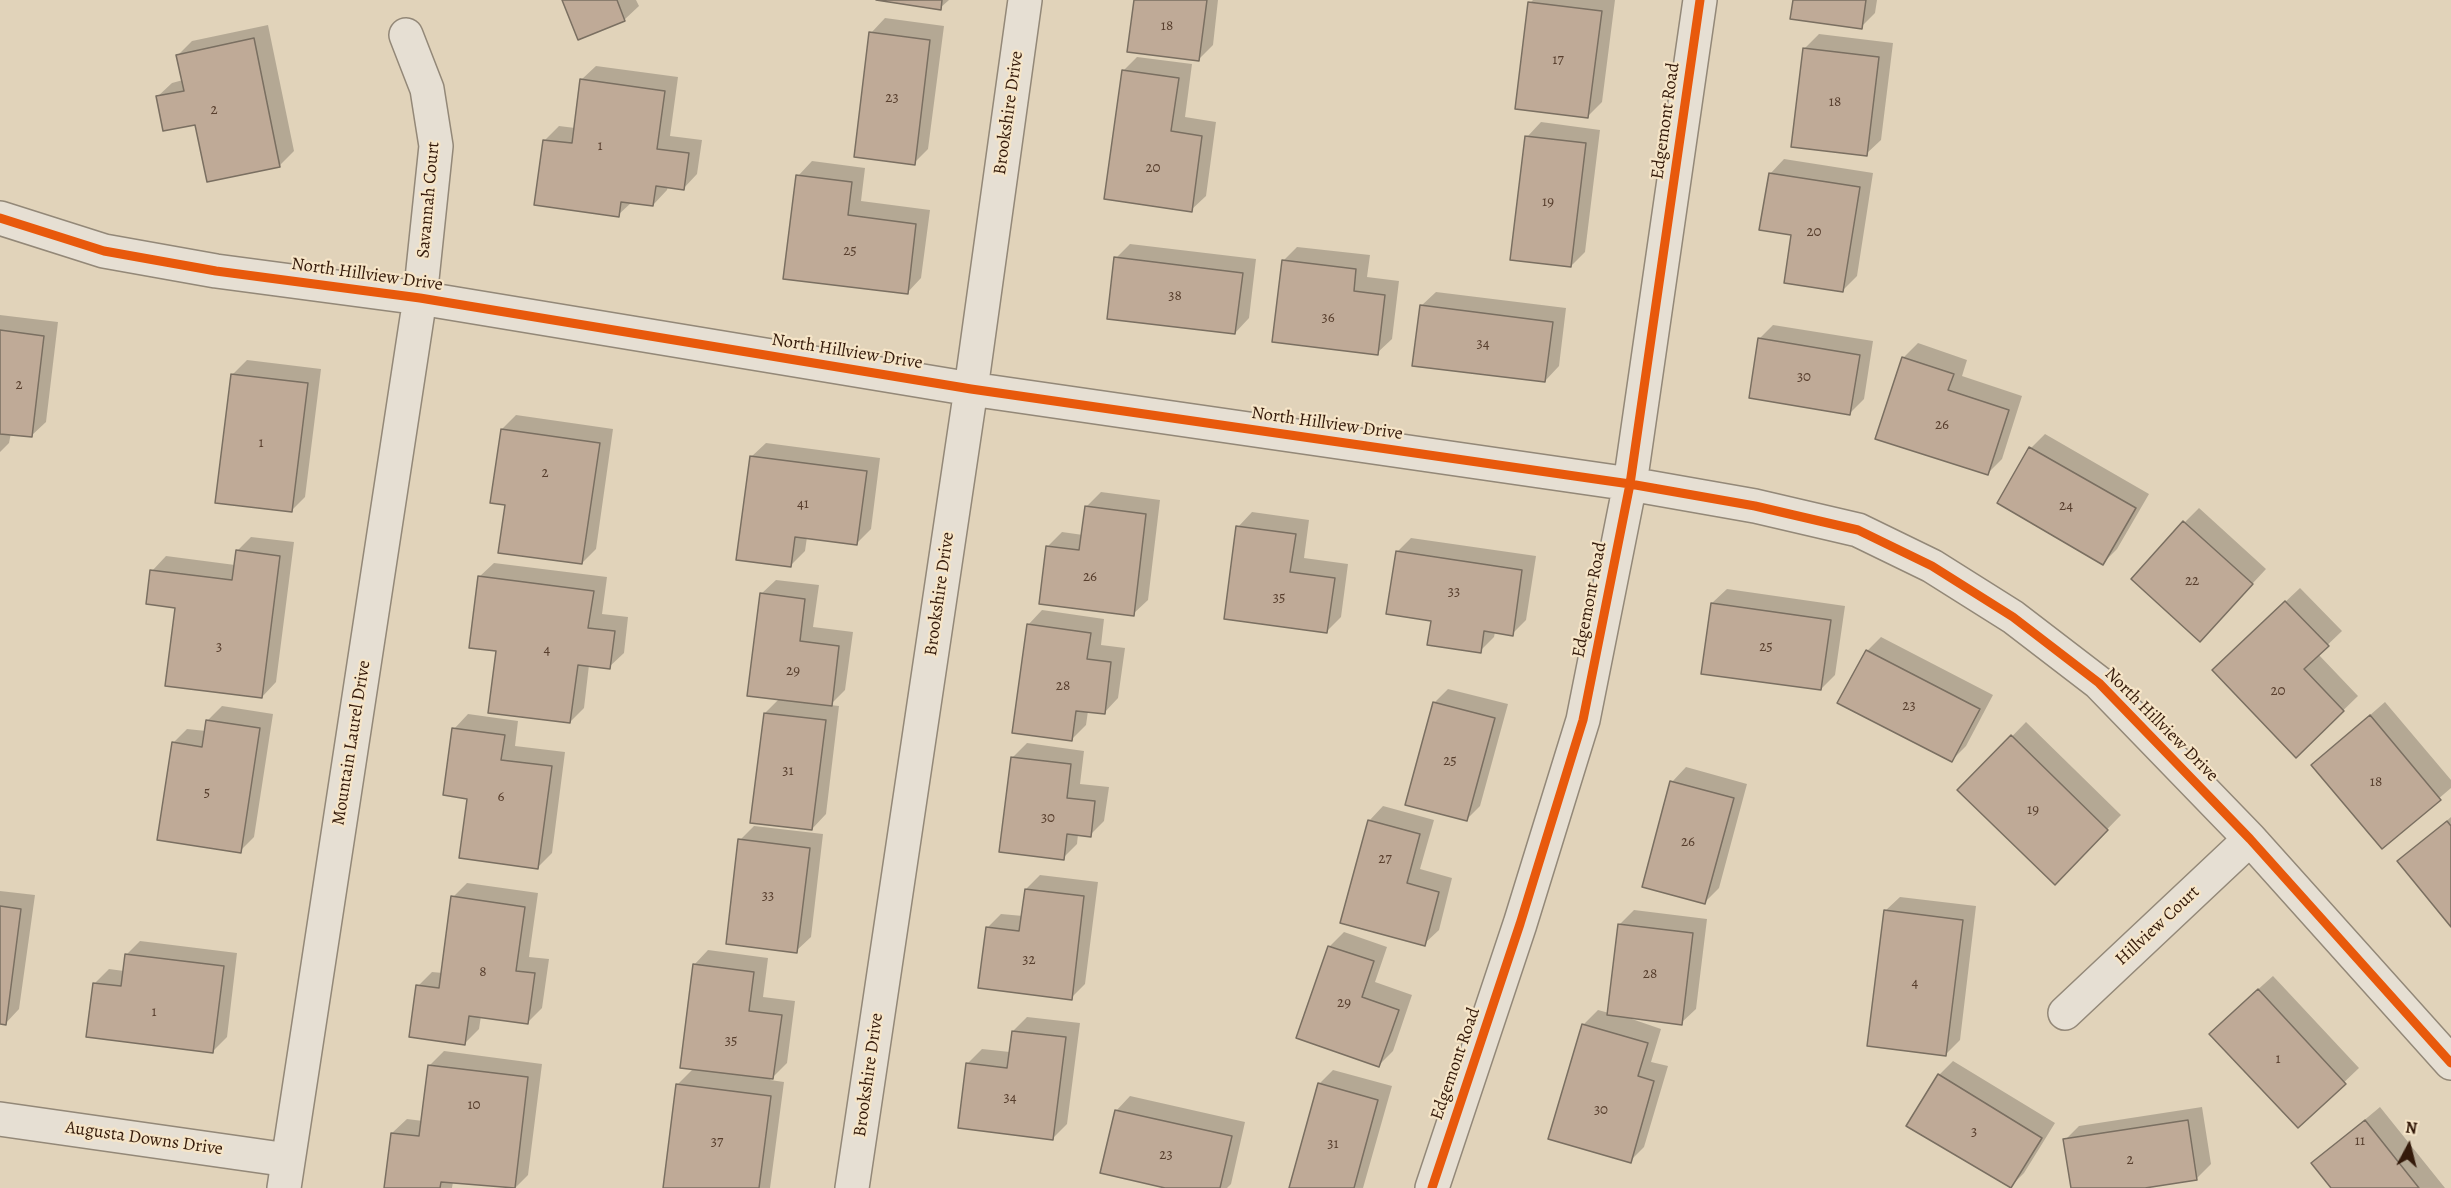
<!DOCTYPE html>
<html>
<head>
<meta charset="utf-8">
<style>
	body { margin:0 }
	#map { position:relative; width:2451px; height:1188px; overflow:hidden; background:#e1d3ba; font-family:Alegreya,serif }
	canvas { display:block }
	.north { position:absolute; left:2379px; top:1116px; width:60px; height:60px; -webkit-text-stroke:4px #f6e5c8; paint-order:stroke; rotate:7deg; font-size:16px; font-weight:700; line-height:24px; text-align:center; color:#341a0a }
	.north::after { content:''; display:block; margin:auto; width:21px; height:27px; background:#341a0a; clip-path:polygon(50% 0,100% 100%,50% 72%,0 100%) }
</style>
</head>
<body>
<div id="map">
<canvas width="2451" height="1188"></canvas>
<div class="north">N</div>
</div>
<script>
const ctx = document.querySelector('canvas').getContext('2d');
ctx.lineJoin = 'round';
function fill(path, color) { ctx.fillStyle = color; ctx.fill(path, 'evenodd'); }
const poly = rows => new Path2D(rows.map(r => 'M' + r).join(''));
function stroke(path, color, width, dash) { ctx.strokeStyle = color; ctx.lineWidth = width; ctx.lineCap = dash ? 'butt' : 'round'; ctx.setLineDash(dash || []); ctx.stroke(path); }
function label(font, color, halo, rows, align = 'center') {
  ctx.font = font + ' Alegreya,serif'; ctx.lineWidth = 4.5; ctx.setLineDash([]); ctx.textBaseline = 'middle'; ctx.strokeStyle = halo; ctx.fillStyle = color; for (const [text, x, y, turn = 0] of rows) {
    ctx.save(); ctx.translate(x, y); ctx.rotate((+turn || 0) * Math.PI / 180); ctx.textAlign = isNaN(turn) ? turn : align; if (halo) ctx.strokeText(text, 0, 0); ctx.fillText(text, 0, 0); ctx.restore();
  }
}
fill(poly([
	[563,0,636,0,639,6,624,20],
	[877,0,949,0,940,8],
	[1135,0,1218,0,1213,45,1199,59],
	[1533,0,1615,0,1602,102,1588,116,1530,3],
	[1794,0,1877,0,1875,13,1861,27],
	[885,18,944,26,928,149,914,163,871,33],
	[268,25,294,151,280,165,208,180,196,123,157,97,172,83,183,80,177,56,192,41],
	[1819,34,1893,43,1881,140,1866,154,1805,48],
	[1137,57,1192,64,1185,117,1216,122,1206,196,1191,210,1123,71],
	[596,66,678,77,670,136,702,140,697,174,683,189,668,186,667,190,653,205,632,202,618,215,545,140,559,126,575,128,581,80],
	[1541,122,1600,130,1585,252,1571,266,1527,137],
	[1784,159,1873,173,1857,276,1843,290,1793,234,1770,174],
	[812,161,865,168,861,201,930,210,921,278,907,293,798,176],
	[1130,244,1256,259,1249,318,1235,333,1116,258],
	[1297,247,1370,255,1367,277,1399,281,1392,339,1377,353,1283,261],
	[1436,292,1566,308,1559,366,1545,381,1421,306],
	[0,315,58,322,46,422,31,436,11,433,9,443,0,452],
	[1773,325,1873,341,1864,399,1850,413,1759,339],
	[1918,343,1967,360,1962,376,2022,396,2002,459,1987,474,1903,358],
	[247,360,321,369,305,497,291,511,233,374],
	[516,415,613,429,596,549,582,563,506,503,502,429],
	[2045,434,2149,494,2117,549,2103,563,2031,448],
	[766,443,880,458,871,529,856,544,807,537,805,551,791,565,751,457],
	[1101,492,1160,500,1148,600,1133,614,1048,546,1062,532,1083,535,1086,507],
	[2199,508,2266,569,2214,625,2185,522],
	[1252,512,1309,520,1304,558,1348,564,1341,617,1327,631,1238,527],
	[251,537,294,542,276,682,262,697,177,606,152,571,166,556,235,565,237,551],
	[1411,538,1536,556,1526,620,1512,634,1495,632,1494,637,1480,651,1433,619,1397,552],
	[494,563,607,577,602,614,628,617,624,653,609,667,589,665,584,708,570,722,498,650,479,577],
	[776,580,819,585,813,627,853,632,845,690,830,705,839,706,826,814,812,829,765,713,780,698,761,594],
	[2300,588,2342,631,2318,654,2358,696,2296,756,2228,656],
	[1727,589,1845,606,1835,675,1821,689,1712,603],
	[1042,610,1104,619,1101,645,1125,648,1118,698,1104,713,1088,711,1086,725,1071,740,1028,625],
	[1881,637,1993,695,1966,746,1952,760,1867,651],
	[1448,689,1508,704,1480,806,1466,820,1434,703],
	[2385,702,2451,780,2451,788,2382,847,2313,765],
	[222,706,273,714,254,837,240,851,173,743,187,729,206,731,208,720],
	[468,714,518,721,515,746,565,752,552,853,537,868,469,798,454,729],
	[2026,722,2121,815,2055,883,1960,790],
	[1027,743,1084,751,1080,784,1109,787,1104,821,1090,835,1078,834,1077,844,1063,858,1012,758],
	[1686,767,1747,784,1719,888,1705,902,1672,782],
	[1383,806,1434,820,1420,869,1452,878,1439,930,1424,944,1369,821],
	[2451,817,2451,925,2399,862],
	[754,826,823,834,811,937,796,951,740,840],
	[1040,875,1098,882,1085,984,1071,998,987,928,1001,914,1023,916,1026,889],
	[467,883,538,893,529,957,549,959,542,1008,528,1022,481,1016,479,1029,465,1043,418,986,432,972,443,973,453,897],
	[0,891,35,895,19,1009,5,1024,0,1023],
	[1900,897,1976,906,1960,1040,1946,1054,1885,911],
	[1634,910,1707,919,1696,1009,1681,1023,1623,1016,1661,1029,1651,1062,1668,1066,1644,1147,1630,1161,1584,1024,1598,1010,1609,1013,1620,924],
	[1344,932,1387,947,1375,982,1412,995,1393,1051,1379,1065,1329,947],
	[140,941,237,953,227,1037,213,1051,94,984,109,969,124,971,126,955],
	[708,950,768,958,763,997,795,1001,787,1063,770,1080,784,1082,770,1188,665,1188,677,1085,694,1068,694,965],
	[2273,976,2359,1068,2298,1126,2225,1019],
	[1027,1017,1080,1023,1067,1124,1053,1138,968,1063,982,1049,1010,1052,1013,1031],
	[444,1051,542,1064,528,1175,515,1188,453,1182,452,1188,386,1188,392,1133,407,1119,423,1121,429,1066],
	[1953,1061,2055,1123,2024,1173,2010,1187,1908,1125,1939,1075],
	[1333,1070,1392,1086,1363,1188,1290,1188,1319,1084],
	[1130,1096,1245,1122,1231,1184,1227,1188,1171,1188,1116,1111],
	[2202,1107,2211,1164,2197,1178,2135,1188,2073,1188,2065,1140,2079,1126],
	[2380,1107,2445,1188,2333,1188,2313,1163]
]), '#0003');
const building = poly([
	[562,0,617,0,625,21,578,40,562,0],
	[876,0,942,0,941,10,876,0],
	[1134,0,1207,0,1199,61,1127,52,1134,0],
	[1793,0,1866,0,1862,29,1790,19,1793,0],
	[1528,2,1602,11,1588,118,1515,109,1528,2],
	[869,32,930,40,915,165,854,157,869,32],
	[254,38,280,167,207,182,195,125,163,131,156,96,184,91,176,55,254,38],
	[1803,48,1879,57,1867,156,1791,147,1803,48],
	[1122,70,1179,78,1171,131,1202,136,1192,212,1104,199,1122,70],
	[580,79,665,91,657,149,689,153,684,190,656,186,653,206,621,202,619,217,534,205,543,140,572,143,580,79],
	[1525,136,1586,143,1571,267,1510,260,1525,136],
	[1769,173,1860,187,1843,292,1784,283,1791,235,1759,230,1769,173],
	[796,175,852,182,848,215,916,224,908,294,783,279,796,175],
	[1114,257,1243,273,1235,334,1107,319,1114,257],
	[1282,260,1356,269,1354,291,1385,295,1378,355,1272,342,1282,260],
	[1420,305,1553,322,1545,382,1412,366,1420,305],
	[0,330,44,336,32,437,0,434,0,330],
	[1758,338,1860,355,1850,415,1749,398,1758,338],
	[1902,357,1954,374,1948,390,2009,410,1988,475,1875,439,1902,357],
	[231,374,308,383,292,512,215,503,231,374],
	[501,429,600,443,582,564,498,553,505,505,490,503,501,429],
	[2029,447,2136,508,2103,565,1997,503,2029,447],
	[750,456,867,471,857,545,795,537,791,567,736,560,750,456],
	[1085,506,1146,514,1134,616,1039,604,1046,546,1079,550,1085,506],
	[2183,521,2253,584,2200,642,2131,579,2183,521],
	[1236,526,1296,534,1290,572,1335,578,1327,633,1224,619,1236,526],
	[236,550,280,556,262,698,165,686,175,608,146,604,150,570,232,580,236,550],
	[1396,551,1522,570,1513,636,1484,631,1481,653,1427,645,1431,621,1386,614,1396,551],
	[478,576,594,591,588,628,615,631,610,669,578,665,570,723,488,713,496,651,469,648,478,576],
	[760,593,805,599,800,641,839,646,832,706,747,696,760,593],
	[2285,601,2329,646,2304,669,2344,711,2296,758,2212,670,2285,601],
	[1711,603,1831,620,1821,690,1701,674,1711,603],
	[1027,624,1091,633,1087,659,1111,662,1105,714,1076,711,1072,741,1012,733,1027,624],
	[1866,650,1980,709,1952,762,1837,703,1866,650],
	[1433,702,1495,718,1467,821,1405,805,1433,702],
	[764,713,826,720,812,830,750,823,764,713],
	[2370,715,2441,800,2382,849,2311,765,2370,715],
	[206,720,260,728,241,853,157,840,172,742,202,747,206,720],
	[452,728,505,735,501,760,552,766,538,869,459,858,467,799,443,795,452,728],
	[2011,735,2108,830,2055,885,1957,790,2011,735],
	[1011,757,1071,764,1067,798,1095,801,1091,837,1067,834,1064,860,999,852,1011,757],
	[1670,781,1734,798,1705,904,1642,887,1670,781],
	[1368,820,1420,834,1407,883,1439,892,1425,946,1340,923,1368,820],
	[2447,821,2451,826,2451,927,2397,861,2447,821],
	[738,839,810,848,797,953,726,944,738,839],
	[1025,889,1084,896,1072,1000,978,988,986,927,1019,931,1025,889],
	[451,896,525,907,516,971,535,973,528,1024,469,1016,465,1045,409,1037,416,985,439,988,451,896],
	[0,906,21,909,6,1025,0,1024,0,906],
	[1884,910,1963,920,1946,1056,1867,1046,1884,910],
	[1618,924,1693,933,1682,1025,1607,1015,1618,924],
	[1328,946,1374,961,1362,997,1399,1010,1379,1067,1296,1038,1328,946],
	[125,954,224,966,213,1053,86,1037,93,983,121,986,125,954],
	[693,964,754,972,749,1011,782,1015,773,1079,680,1068,693,964],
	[2258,989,2346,1084,2298,1128,2209,1034,2258,989],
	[1582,1024,1648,1043,1638,1076,1654,1081,1631,1163,1548,1139,1582,1024],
	[1012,1031,1066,1037,1053,1140,958,1128,966,1063,1007,1068,1012,1031],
	[428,1065,528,1077,515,1188,441,1182,440,1188,384,1188,391,1133,419,1136,428,1065],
	[1938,1074,2042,1138,2011,1188,1906,1126,1938,1074],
	[1318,1083,1378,1100,1354,1188,1289,1188,1318,1083],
	[676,1084,771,1096,759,1188,663,1188,676,1084],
	[1115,1110,1232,1136,1220,1188,1165,1188,1100,1173,1115,1110],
	[2188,1120,2197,1180,2145,1188,2071,1188,2063,1139,2188,1120],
	[2365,1120,2419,1188,2331,1188,2311,1163,2365,1120]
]);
fill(building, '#bfaa97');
stroke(building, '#7a6f61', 1.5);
const minor = poly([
	[0,218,104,251,216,271,420,298,971,389,1630,484,1755,506,1858,530,1932,566,2013,617,2099,683,2250,839,2451,1063],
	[2065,1013,2250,839],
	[0,1119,288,1160],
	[284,1188,420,298,436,146,427,89,406,35],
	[852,1188,971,389,1025,0],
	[1432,1188,1520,924,1583,720,1630,484,1700,0]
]);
stroke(minor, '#938878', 36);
stroke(minor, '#e6dfd3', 33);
stroke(poly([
	[0,218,104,251,216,271,420,298,971,389,1630,484,1755,506,1858,530,1932,566,2013,617,2099,683,2250,839,2451,1063],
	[1432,1188,1520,924,1583,720,1630,484,1700,0]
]), '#e8590c', 9);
label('15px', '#573e2d', null, [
	["18",1167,26],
	["17",1558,60],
	["23",892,98],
	["18",1835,102],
	["2",214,110],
	["1",600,146],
	["20",1153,168],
	["19",1548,202],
	["20",1814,232],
	["25",850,251],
	["38",1175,296],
	["36",1328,318],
	["34",1483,344],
	["30",1804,377],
	["2",19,385],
	["26",1942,425],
	["1",261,443],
	["2",545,473],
	["41",803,504],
	["24",2066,506],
	["26",1090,577],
	["22",2192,581],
	["33",1454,592],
	["35",1279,598],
	["3",219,647],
	["25",1766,647],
	["4",547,650],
	["29",793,671],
	["28",1063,686],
	["20",2278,691],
	["23",1909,706],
	["25",1450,761],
	["31",788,771],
	["18",2376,782],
	["5",207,793],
	["6",501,797],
	["19",2033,810],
	["30",1048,818],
	["26",1688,842],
	["27",1385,859],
	["33",768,896],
	["32",1029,960],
	["8",483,972],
	["28",1650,974],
	["4",1915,983],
	["29",1344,1003],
	["1",154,1012],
	["35",731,1041],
	["1",2278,1059],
	["34",1010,1098],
	["10",474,1105],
	["30",1601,1110],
	["3",1974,1132],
	["11",2360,1141],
	["37",717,1142],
	["31",1333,1144],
	["23",1166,1155],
	["2",2130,1160]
]);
label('18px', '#341a0a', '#f6e5c8', [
	["Brookshire Drive",1009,113,-82],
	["Edgemont Road",1666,121,-82],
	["Savannah Court",429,200,-85],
	["North Hillview Drive",367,275,8],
	["North Hillview Drive",847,352,9],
	["North Hillview Drive",1327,424,8],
	["Brookshire Drive",940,594,-82],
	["Edgemont Road",1590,600,-79],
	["North Hillview Drive",2161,725,45],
	["Mountain Laurel Drive",352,743,-81],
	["Hillview Court",2158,926,-43],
	["Edgemont Road",1456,1064,-71],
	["Brookshire Drive",869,1075,-82],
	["Augusta Downs Drive",144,1139,8]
]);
</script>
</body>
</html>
